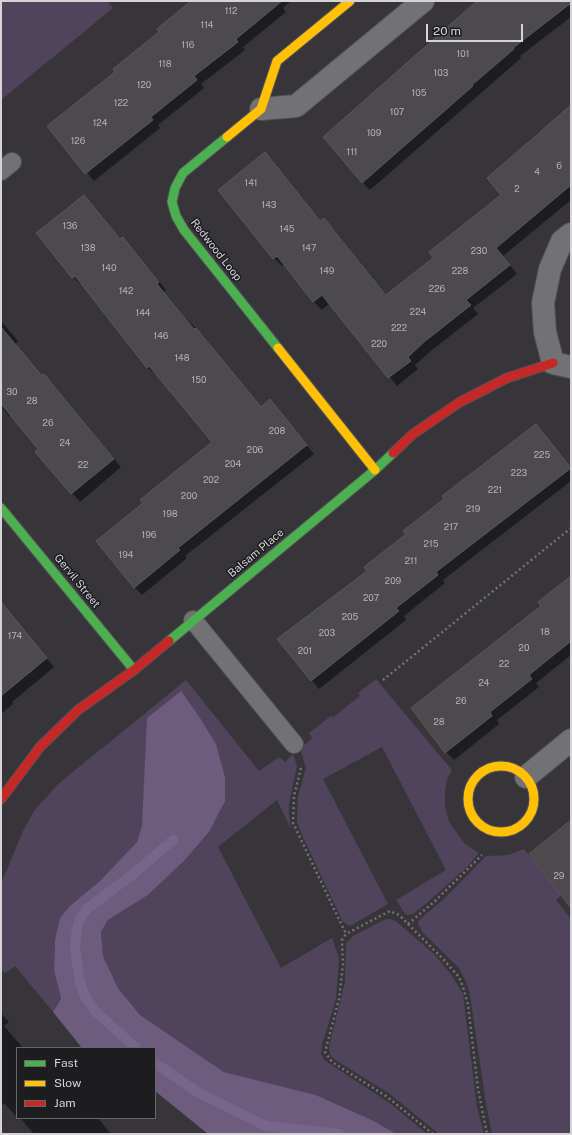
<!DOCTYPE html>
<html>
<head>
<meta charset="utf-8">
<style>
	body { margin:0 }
	#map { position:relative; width:572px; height:1135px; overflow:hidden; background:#373539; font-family:"Public Sans",sans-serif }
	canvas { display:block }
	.frame { position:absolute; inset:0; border:2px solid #d6d4d9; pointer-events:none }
	.legend { position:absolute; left:16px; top:1047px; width:140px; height:72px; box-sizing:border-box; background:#1d1c1f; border:1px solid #676669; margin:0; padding:5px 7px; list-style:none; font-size:12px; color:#d6d4d9 }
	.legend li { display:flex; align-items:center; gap:8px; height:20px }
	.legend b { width:20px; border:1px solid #676669 }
	.scale { position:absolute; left:426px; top:24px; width:97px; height:18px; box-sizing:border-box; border:2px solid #d6d4d9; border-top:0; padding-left:5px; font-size:12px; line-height:14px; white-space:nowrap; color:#d6d4d9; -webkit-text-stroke:3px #1d1c1f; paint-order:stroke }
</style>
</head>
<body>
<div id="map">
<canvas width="572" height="1135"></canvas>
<div class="frame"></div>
<ul class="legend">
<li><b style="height:5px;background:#4caf50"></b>Fast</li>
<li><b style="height:5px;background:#ffc107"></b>Slow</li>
<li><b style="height:5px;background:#c62828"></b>Jam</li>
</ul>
<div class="scale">20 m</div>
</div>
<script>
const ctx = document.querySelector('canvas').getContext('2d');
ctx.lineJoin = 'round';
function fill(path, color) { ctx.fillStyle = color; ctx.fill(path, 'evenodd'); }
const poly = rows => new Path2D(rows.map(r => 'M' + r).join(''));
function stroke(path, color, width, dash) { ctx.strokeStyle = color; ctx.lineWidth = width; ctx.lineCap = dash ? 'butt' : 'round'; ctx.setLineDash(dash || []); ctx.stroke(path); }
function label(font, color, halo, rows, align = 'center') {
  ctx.font = font + ' "Public Sans",sans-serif'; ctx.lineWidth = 3; ctx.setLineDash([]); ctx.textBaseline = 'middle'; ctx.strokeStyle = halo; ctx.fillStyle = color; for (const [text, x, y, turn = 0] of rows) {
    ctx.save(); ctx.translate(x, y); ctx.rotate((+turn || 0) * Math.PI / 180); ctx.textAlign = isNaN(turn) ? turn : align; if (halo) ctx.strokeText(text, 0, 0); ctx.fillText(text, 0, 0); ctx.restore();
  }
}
fill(poly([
	[1,1,107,1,113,8,1,100],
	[376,679,452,770,447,779,445,792,445,807,449,822,465,844,479,853,468,866,430,900,413,914,406,915,396,900,446,870,382,747,323,779,388,904,350,926,343,922,301,833,297,821,298,796,306,768,300,749,312,738,309,733,331,716,332,718,360,696,358,693],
	[186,680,259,771,279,757,285,762,293,754,297,766,289,804,289,816,291,829,277,800,218,847,281,968,332,938,339,958,336,999,322,1045,321,1054,324,1060,391,1104,427,1134,396,1134,374,1121,316,1095,224,1072,140,1015,118,988,103,956,101,932,108,920,148,895,184,861,209,832,142,825,137,842,124,857,101,880,71,905,55,940,54,970,61,999,53,1012,15,966,5,973,1,969,1,884,23,831,34,811,58,784],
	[524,849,561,895,556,900,571,919,571,1134,492,1134,486,1104,470,995,466,981,458,967,423,933,418,924,419,920,444,899,486,856,508,855],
	[386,919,391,919,397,922,434,954,452,976,463,994,477,1107,484,1134,439,1134,390,1094,334,1059,330,1055,329,1047,345,982,346,944,353,936]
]), '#4f445c');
fill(poly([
	[181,691,200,718,216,744,225,777,225,801,209,832,184,861,148,895,108,920,101,932,103,956,118,988,140,1015,224,1072,316,1095,374,1121,396,1134,208,1134,155,1091,155,1048,82,1048,53,1012,61,999,54,970,55,940,60,918,71,905,101,880,137,842,142,825,147,718]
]), '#6d5c7d');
fill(poly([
	[193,1,291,1,283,8,286,12,243,47,245,50,201,84,204,88,158,125,160,128,94,181,49,126,116,72],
	[479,1,571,1,571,17,520,56,521,58,370,190,362,182],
	[571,106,571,200,503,256,517,274,473,308,478,314,432,350,415,365,418,369,397,386,330,303,322,310,314,302,284,264,282,266,274,258,219,190,272,161,321,222,324,220,332,227,387,295,434,258,503,195,530,143,528,141],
	[84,196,121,240,123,238,131,246,166,290,164,292,182,314,204,337,261,408,270,401,314,454,185,556,187,558,142,595,134,587,144,504,214,442,157,374,156,375,148,368,83,283,81,285,73,277,38,234],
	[1,321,18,341,15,344,42,377,52,383,121,467,80,502,36,452,39,449,11,415,10,417,1,407],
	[536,425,571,467,571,481,443,580,445,583,404,616,406,620,319,689,278,639,368,571,446,499],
	[571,577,571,655,536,683,539,687,497,720,499,724,454,760,446,752,542,606],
	[12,617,54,667,12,702,13,704,1,714,1,626],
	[1,1013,9,1022,4,1026,23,1048,17,1048,17,1117,4,1103,1,1106],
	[18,1118,98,1118,111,1134,34,1134,21,1119,20,1120]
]), '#0007');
stroke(poly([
	[136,1048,97,1013,84,995,79,978,75,946,77,928,81,916,88,908,132,875,173,840],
	[155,1063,199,1093,266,1126,340,1134]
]), '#78668a', 10);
const building = poly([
	[191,1,282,1,236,39,238,42,194,76,197,80,151,117,153,120,85,174,47,126,115,72,113,69,159,32,157,29,191,1],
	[477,1,571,1,571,3,513,48,514,49,472,85,473,86,362,183,323,137,477,1],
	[571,105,571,185,496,248,510,265,466,300,471,305,424,342,408,357,411,361,388,378,322,295,313,302,277,256,273,259,218,190,265,152,320,221,324,218,386,295,433,258,429,252,501,195,487,178,571,105],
	[84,195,120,239,123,237,159,282,157,284,174,305,194,329,196,328,261,407,270,399,307,445,178,548,180,550,134,588,96,541,143,503,140,500,212,442,149,366,147,368,75,276,72,278,36,233,84,195],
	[1,327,42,376,44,374,114,459,71,494,35,452,38,449,1,404,1,327],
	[536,424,571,468,436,572,438,575,396,608,399,611,311,681,277,639,367,571,364,567,406,534,403,531,444,499,442,496,536,424],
	[571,576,571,641,529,675,532,679,490,712,492,716,445,753,411,708,541,606,538,602,571,576],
	[1,602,47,658,1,696,1,602],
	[571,820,571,908,529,854,571,820]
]);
fill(building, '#4c4a4d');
stroke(building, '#59585b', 1);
const lane = poly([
	[1,171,12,162],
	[193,620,294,744]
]);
const street = poly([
	[261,109,296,106,423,1],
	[571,234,562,241,550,269,543,303,545,332,553,363,571,367],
	[526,777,571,740]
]);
const fast = poly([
	[227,137,183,173,175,188,172,202,176,216,184,230,278,348],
	[1,508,134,670],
	[169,641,375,470,393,453]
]);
const slow = poly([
	[227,137,261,109,277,61,350,1],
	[278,348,375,470],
	'468 799a33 33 0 1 1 66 0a33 33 0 1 1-66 0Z'
]);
const jam = poly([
	[393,453,413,434,460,402,507,378,553,363],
	[1,799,40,747,78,710,134,670,169,641]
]);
stroke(lane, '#535155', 20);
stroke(street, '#535155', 24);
stroke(fast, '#535155', 11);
stroke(slow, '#535155', 11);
stroke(jam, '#535155', 11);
stroke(poly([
	[383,680,571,528],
	[301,768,294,796,293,823,346,934],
	[408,924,434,902,482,855],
	[433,1134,386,1096,332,1062,325,1052,339,999,343,965,342,940,346,934,390,911,399,915,444,960,459,977,463,987,468,1005,478,1089,487,1134]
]), '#737274', 2.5, [2, 3]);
stroke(lane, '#727174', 18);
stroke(street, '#727174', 22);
stroke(fast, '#4caf50', 9);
stroke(slow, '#ffc107', 9);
stroke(jam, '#c62828', 9);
label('9px', '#b4b2b6', null, [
	["112",231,11],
	["114",207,25],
	["116",188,45],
	["101",463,54],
	["118",165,64],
	["103",441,73],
	["120",144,85],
	["105",419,93],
	["122",121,103],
	["107",397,112],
	["124",100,123],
	["109",374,133],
	["126",78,141],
	["111",352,152],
	["6",559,166],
	["4",537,172],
	["141",251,183],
	["2",517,189],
	["143",269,205],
	["136",70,226],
	["145",287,229],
	["138",88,248],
	["147",309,248],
	["230",479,251],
	["140",109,268],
	["149",327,271],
	["228",460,271],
	["226",437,289],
	["142",126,291],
	["224",418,312],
	["144",143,313],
	["222",399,328],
	["146",161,336],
	["220",379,344],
	["148",182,358],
	["150",199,380],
	["30",12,392],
	["28",32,401],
	["26",48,423],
	["208",277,431],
	["24",65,443],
	["206",255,450],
	["225",542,455],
	["204",233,464],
	["22",83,465],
	["223",519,473],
	["202",211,480],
	["221",495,490],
	["200",189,496],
	["219",473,509],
	["198",170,514],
	["217",451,527],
	["196",149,535],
	["215",431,544],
	["194",126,555],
	["211",411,561],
	["209",393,581],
	["207",371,598],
	["205",350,617],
	["18",545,632],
	["203",327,633],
	["174",15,636],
	["20",524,648],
	["201",305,651],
	["22",504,664],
	["24",484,683],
	["26",461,701],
	["28",439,722],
	["29",559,876]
]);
label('11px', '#d6d4d9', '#1d1c1f', [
	["Redwood Loop",216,250,52],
	["Balsam Place",256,553,-40],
	["Gervil Street",77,581,51]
]);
</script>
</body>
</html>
